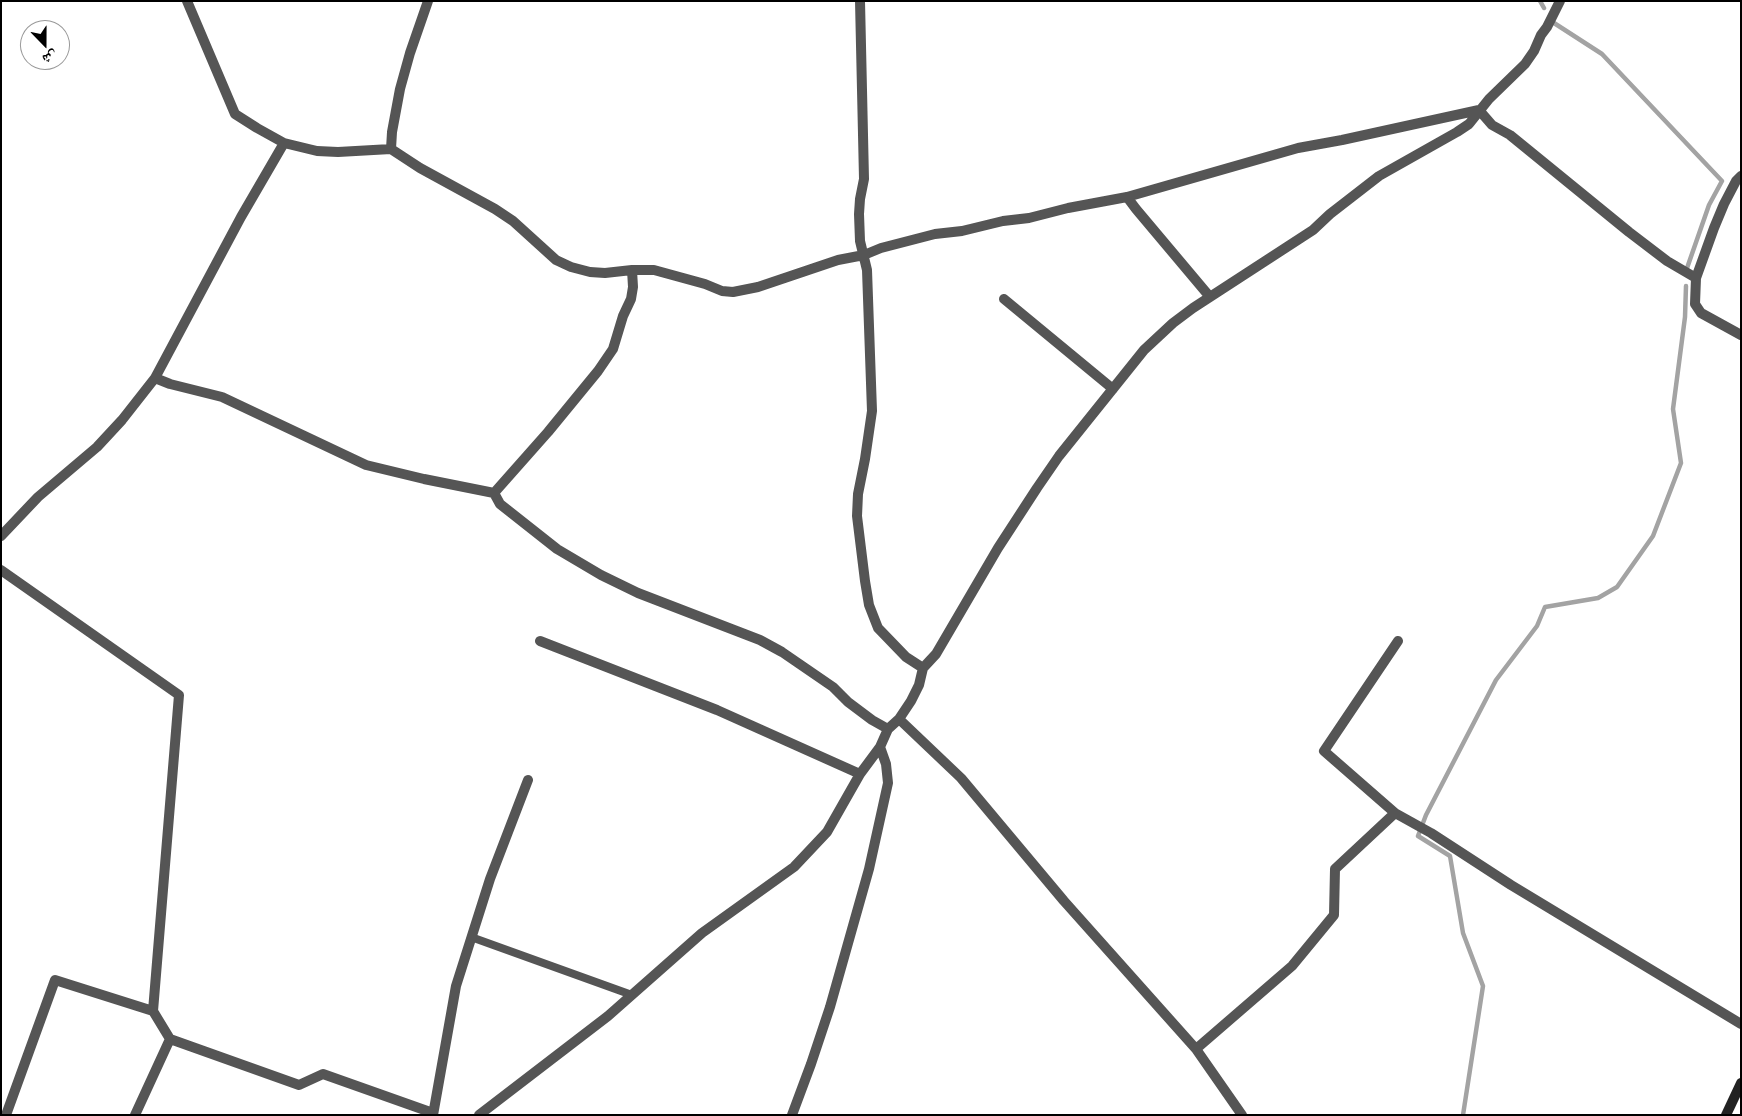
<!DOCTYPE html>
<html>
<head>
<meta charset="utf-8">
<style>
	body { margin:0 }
	#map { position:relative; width:1742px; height:1116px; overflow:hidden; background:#fff; font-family:"Public Sans","Noto Naskh Arabic",sans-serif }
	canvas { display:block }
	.frame { position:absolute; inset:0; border:2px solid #000; pointer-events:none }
	.north { position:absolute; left:20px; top:20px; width:50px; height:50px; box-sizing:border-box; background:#fff; border:1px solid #999; border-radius:50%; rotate:158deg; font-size:14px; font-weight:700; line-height:20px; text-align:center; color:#000 }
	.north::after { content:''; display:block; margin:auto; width:18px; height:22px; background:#000; clip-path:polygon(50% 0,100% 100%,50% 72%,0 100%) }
</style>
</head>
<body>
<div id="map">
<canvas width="1742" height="1116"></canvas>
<div class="frame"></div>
<div class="north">ش</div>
</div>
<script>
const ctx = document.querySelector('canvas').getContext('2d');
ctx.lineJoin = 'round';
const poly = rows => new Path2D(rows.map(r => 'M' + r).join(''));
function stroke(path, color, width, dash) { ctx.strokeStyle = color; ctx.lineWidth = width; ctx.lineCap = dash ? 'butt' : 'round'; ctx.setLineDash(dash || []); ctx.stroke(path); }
stroke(poly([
	[1540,1,1544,8],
	[1554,23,1602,54,1722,181,1709,205,1686,271],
	[1463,1115,1483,986,1463,933,1450,856,1418,836,1426,815,1496,680,1537,626,1545,607,1598,598,1617,587,1653,536,1681,463,1673,409,1685,317,1686,286]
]), '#a3a3a3', 4.5);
stroke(poly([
	[471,937,632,995]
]), '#555', 8);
stroke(poly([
	[187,1,235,114,257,128,284,143,317,151,338,152,391,149,420,168,495,209,513,221,556,260,571,267,590,272,605,273,632,270,633,287,631,299,623,316,613,349,598,371,548,432,494,493,500,504,557,549,601,575,638,593,760,640,782,652,833,687,848,702,872,720,888,729,899,719,911,701,919,685,923,668,936,654,998,548,1037,488,1059,456,1144,350,1173,323,1193,308,1313,230,1330,214,1379,176,1457,132,1469,124,1489,99,1525,64,1534,51,1541,35,1547,27,1560,1],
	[860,1,864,179,860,199,859,214,860,241,867,270,872,411,865,459,858,494,857,516,865,581,869,605,878,628,906,657,923,668],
	[1479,110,1492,125,1510,135,1629,232,1667,261,1696,278],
	[391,149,392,132,400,89,410,53,428,1],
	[1741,176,1736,181,1724,204,1714,228,1696,278,1695,304,1701,313,1741,335],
	[1127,197,1136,209,1210,297],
	[632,270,654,270,705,284,722,291,733,292,758,287,838,260,864,255,881,248,935,234,962,231,1003,221,1029,218,1068,208,1127,197,1298,148,1342,140,1479,110],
	[1004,299,1113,389],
	[155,378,170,384,222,397,366,465,424,479,494,493],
	[1,536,38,497,97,447,122,420,155,378,241,217,284,143],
	[1,570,179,695,153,1011],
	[540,641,717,710,860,774],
	[1398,641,1324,751,1395,813,1431,833,1511,885,1741,1024],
	[899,719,961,778,1064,901,1196,1049,1242,1115],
	[1196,1049,1292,966,1334,915,1335,869,1395,813],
	[6,1115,55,980,153,1011,170,1039],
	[135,1115,170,1039,299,1085,323,1074,433,1113],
	[433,1115,456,986,490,879,528,780],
	[479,1115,608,1016,702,933,794,867,827,832,860,774,880,747,888,729],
	[792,1115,811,1064,830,1007,869,869,888,783,886,764,880,747]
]), '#555', 10);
stroke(poly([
	[1726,1115,1741,1083]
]), '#222', 10);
</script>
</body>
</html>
